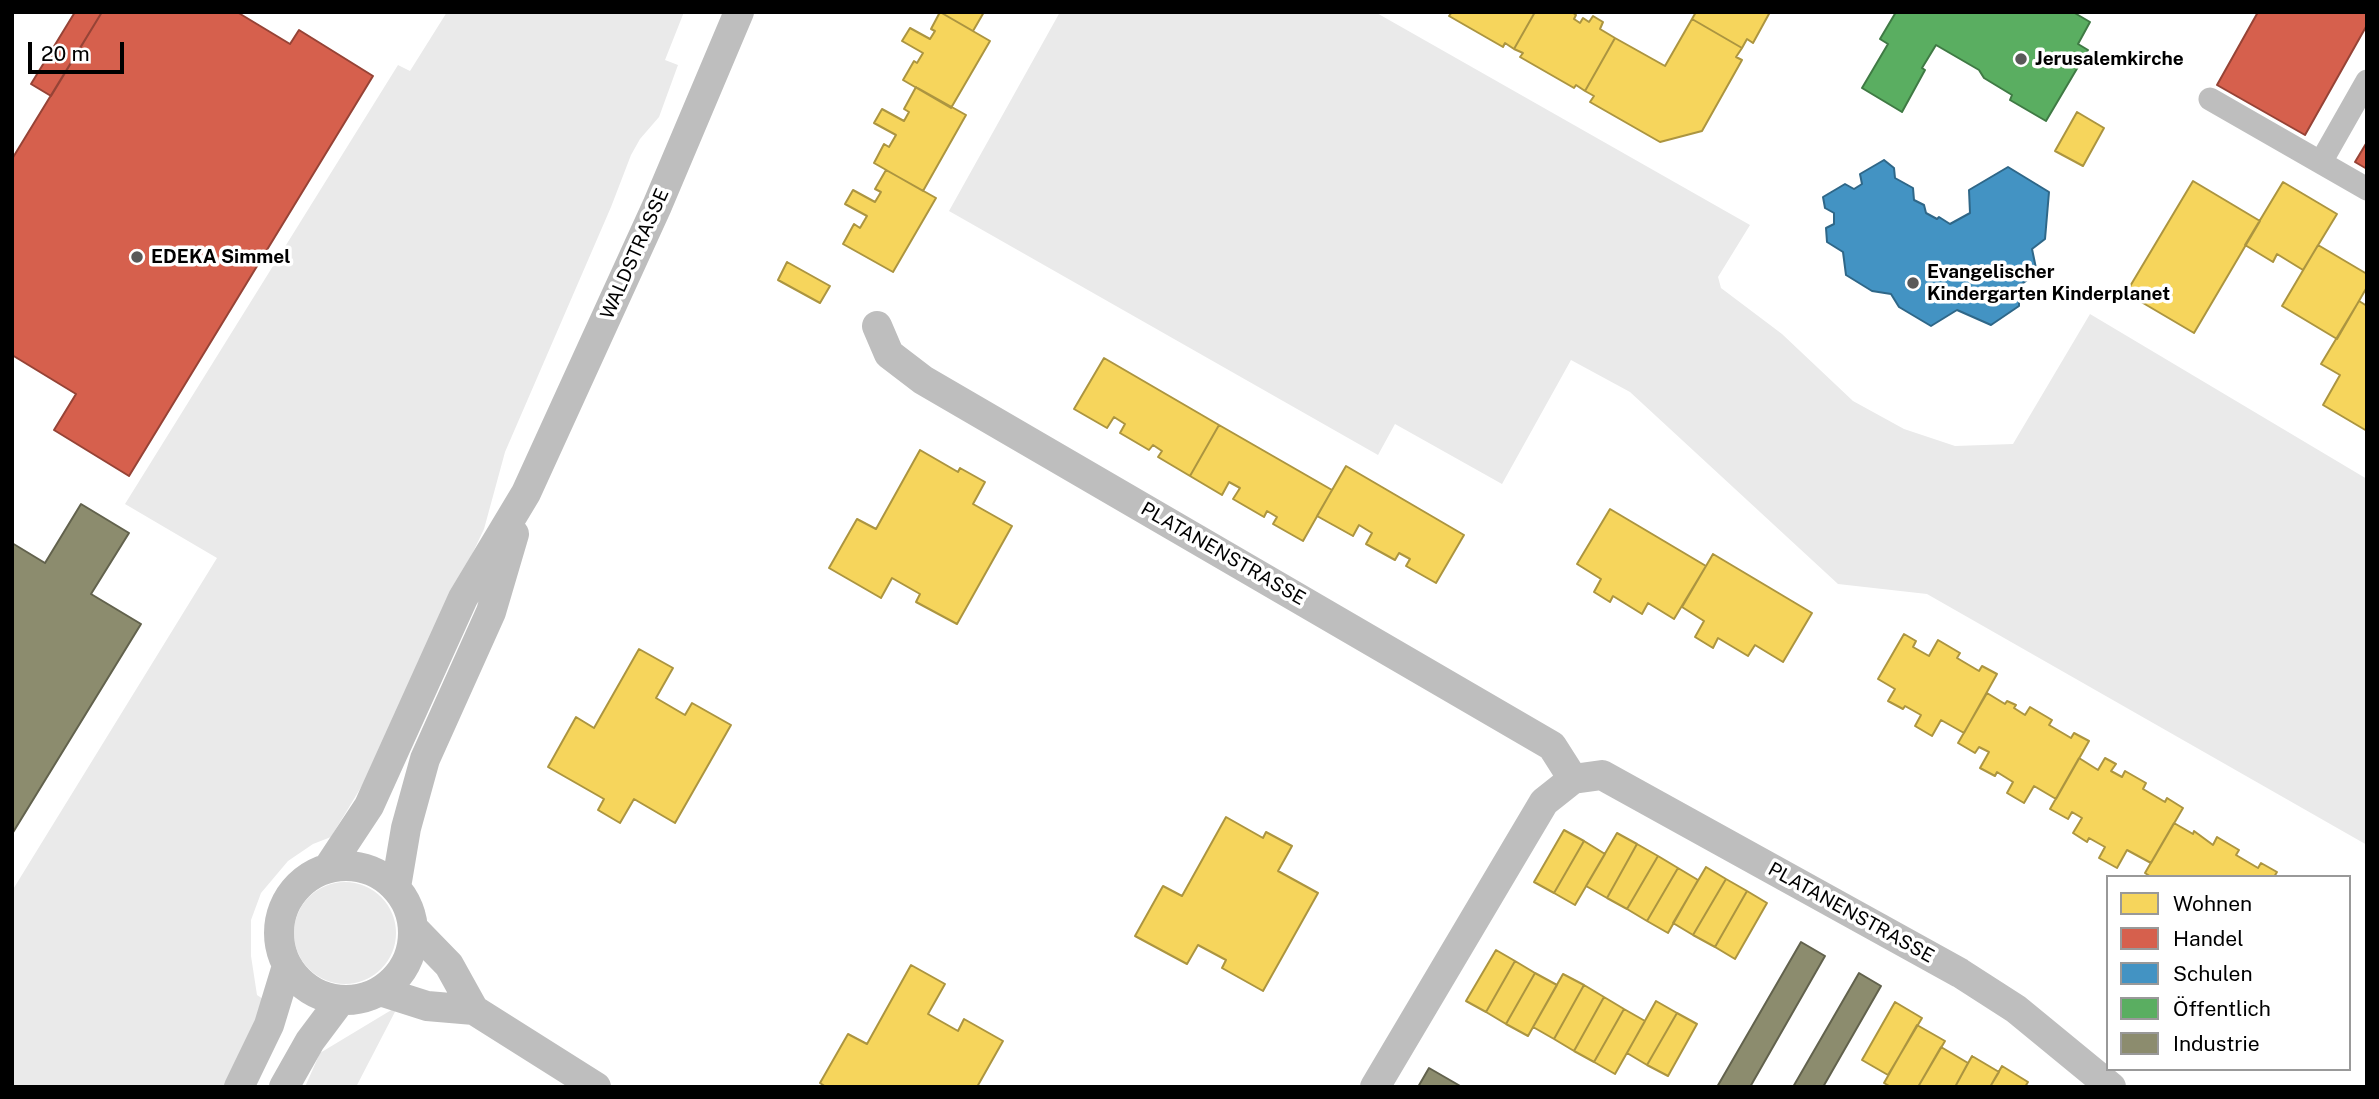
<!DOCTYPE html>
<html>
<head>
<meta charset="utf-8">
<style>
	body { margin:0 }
	#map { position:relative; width:2379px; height:1099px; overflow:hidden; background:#fff; font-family:"Public Sans",sans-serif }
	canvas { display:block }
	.frame { position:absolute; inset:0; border:14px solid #000; pointer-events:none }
	.legend { position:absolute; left:2106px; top:875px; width:245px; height:196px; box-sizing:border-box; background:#fff; border:2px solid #999; margin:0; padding:9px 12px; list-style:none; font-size:21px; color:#000 }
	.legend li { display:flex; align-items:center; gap:14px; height:35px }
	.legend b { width:35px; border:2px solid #999 }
	.scale { position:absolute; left:28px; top:42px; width:96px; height:32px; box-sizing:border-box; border:4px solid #000; border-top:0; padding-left:9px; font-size:21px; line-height:24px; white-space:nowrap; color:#000; -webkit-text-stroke:5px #fff; paint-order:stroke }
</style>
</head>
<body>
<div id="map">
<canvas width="2379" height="1099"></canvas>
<div class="frame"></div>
<ul class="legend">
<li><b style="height:19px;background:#f6d55c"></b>Wohnen</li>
<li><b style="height:19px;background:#d6604d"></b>Handel</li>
<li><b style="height:19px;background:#4393c3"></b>Schulen</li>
<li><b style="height:19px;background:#5aae61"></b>Öffentlich</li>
<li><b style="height:19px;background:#8c8c6e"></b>Industrie</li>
</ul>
<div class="scale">20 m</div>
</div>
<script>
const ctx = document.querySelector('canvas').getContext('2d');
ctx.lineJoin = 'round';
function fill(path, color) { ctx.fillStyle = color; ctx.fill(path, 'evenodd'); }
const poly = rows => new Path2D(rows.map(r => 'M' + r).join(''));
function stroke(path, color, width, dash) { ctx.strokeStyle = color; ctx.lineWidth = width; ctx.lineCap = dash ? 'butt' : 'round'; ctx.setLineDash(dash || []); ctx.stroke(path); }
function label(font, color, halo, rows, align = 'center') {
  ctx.font = font + ' "Public Sans",sans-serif'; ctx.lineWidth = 7; ctx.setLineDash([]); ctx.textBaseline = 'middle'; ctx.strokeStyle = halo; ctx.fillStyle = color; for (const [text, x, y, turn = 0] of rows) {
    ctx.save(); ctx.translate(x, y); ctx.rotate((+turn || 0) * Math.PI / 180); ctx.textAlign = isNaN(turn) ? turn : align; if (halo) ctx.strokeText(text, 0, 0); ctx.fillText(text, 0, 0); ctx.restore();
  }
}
fill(poly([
	[447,12,684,12,665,60,678,65,659,117,640,139,631,155,611,207,505,452,484,529,366,779,331,837,313,844,288,861,261,893,251,920,251,956,257,995,263,999,247,1047,227,1087,12,1087,12,891,217,558,125,504,398,65,410,71],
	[1060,12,1375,12,1750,225,1718,277,1721,288,1782,334,1853,401,1904,429,1955,446,2013,444,2090,314,2367,479,2367,845,1927,594,1838,584,1630,392,1571,360,1502,484,1395,424,1378,455,949,211],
	'294 933a51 51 0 1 1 102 0a51 51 0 1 1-102 0Z',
	[398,1006,356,1087,305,1087,320,1053]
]), '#eaeaea');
const homes = poly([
	[940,12,984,12,973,31,940,12],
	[940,12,990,41,951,108,903,80,914,61,917,63,923,53,902,41,910,28,930,39,935,31,931,29,940,12],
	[1452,12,1535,12,1514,49,1505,43,1503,47,1449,16,1452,12],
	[1535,12,1572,12,1576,15,1574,19,1580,23,1583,18,1589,22,1593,16,1603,22,1600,29,1615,38,1585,91,1576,85,1574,88,1520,57,1523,53,1514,49,1535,12],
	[1696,12,1770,12,1753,43,1747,39,1742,48,1692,19,1696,12],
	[1692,19,1742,48,1736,57,1742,60,1702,131,1660,142,1590,102,1594,96,1585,91,1615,38,1665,66,1692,19],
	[916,87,966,115,923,191,874,163,884,144,889,147,896,135,874,123,882,109,904,121,909,112,904,109,916,87],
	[2077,112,2104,128,2083,166,2055,151,2077,112],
	[886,170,936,198,893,272,843,244,854,224,860,228,867,216,845,204,853,190,875,202,881,192,875,189,886,170],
	[2193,181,2260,221,2194,333,2126,293,2193,181],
	[2283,182,2337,214,2303,270,2277,254,2273,262,2245,245,2283,182],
	[2318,245,2367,274,2367,287,2337,339,2282,306,2318,245],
	[787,262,830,286,820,303,778,280,787,262],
	[2359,301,2367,306,2367,431,2323,405,2340,375,2321,364,2359,301],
	[1104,358,1219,425,1190,476,1158,457,1162,451,1153,445,1149,450,1120,433,1125,424,1114,417,1107,428,1074,409,1104,358],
	[1219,425,1332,490,1303,541,1273,524,1277,517,1267,511,1264,517,1233,499,1240,488,1229,482,1222,495,1190,476,1219,425],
	[920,450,958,472,960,468,985,482,973,504,1012,526,957,624,916,602,920,594,892,578,881,598,829,568,857,519,876,529,920,450],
	[1346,466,1464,535,1436,583,1406,566,1410,559,1399,553,1395,560,1366,544,1372,533,1359,525,1353,536,1317,516,1346,466],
	[1610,509,1706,566,1674,619,1648,603,1642,614,1613,596,1610,602,1594,592,1601,579,1577,564,1610,509],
	[1713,554,1812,613,1783,662,1755,645,1748,656,1718,638,1713,648,1695,637,1704,621,1682,607,1713,554],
	[1904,634,1916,641,1913,647,1929,656,1938,640,1960,653,1957,658,1979,671,1982,666,1997,674,1964,733,1941,720,1932,736,1915,726,1921,715,1905,706,1903,709,1888,701,1895,689,1878,679,1904,634],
	[639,649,673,668,656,698,685,715,692,703,731,725,675,823,634,799,620,823,598,810,604,799,548,767,576,717,594,728,639,649],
	[1987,693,2005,704,2007,701,2016,705,2014,708,2025,715,2030,707,2052,720,2049,725,2071,738,2074,733,2089,741,2056,799,2034,786,2024,803,2007,793,2013,782,1997,772,1995,776,1980,768,1989,752,1979,747,1975,753,1958,743,1987,693],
	[2079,758,2098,770,2105,758,2116,764,2111,771,2122,777,2125,771,2146,783,2143,789,2165,802,2167,798,2183,808,2151,863,2127,850,2117,868,2099,858,2105,847,2089,838,2087,842,2073,833,2082,818,2072,812,2068,819,2050,809,2079,758],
	[1226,817,1263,838,1266,832,1292,846,1278,871,1318,893,1263,991,1222,968,1226,960,1198,945,1187,964,1135,936,1163,886,1182,896,1226,817],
	[2174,823,2193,834,2194,831,2213,845,2217,837,2239,850,2236,855,2258,868,2261,863,2277,872,2274,877,2151,877,2145,873,2174,823],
	[1564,830,1584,841,1554,893,1534,882,1564,830],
	[1617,833,1637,844,1607,898,1586,886,1617,833],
	[1584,841,1605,854,1575,905,1554,893,1584,841],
	[1637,844,1658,856,1627,909,1607,898,1637,844],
	[1658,856,1678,868,1647,921,1627,909,1658,856],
	[1706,867,1726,879,1693,935,1673,923,1706,867],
	[1678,868,1698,880,1668,933,1647,921,1678,868],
	[1726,879,1747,891,1715,947,1693,935,1726,879],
	[1747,891,1767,903,1735,959,1715,947,1747,891],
	[1496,950,1515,961,1486,1012,1466,1001,1496,950],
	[1515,961,1535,973,1506,1024,1486,1012,1515,961],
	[911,965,945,984,928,1014,958,1031,964,1019,1003,1041,977,1087,826,1087,820,1083,848,1034,867,1044,911,965],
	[1535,973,1557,985,1528,1036,1506,1024,1535,973],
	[1563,974,1584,985,1554,1039,1533,1027,1563,974],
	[1584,985,1604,997,1574,1051,1554,1039,1584,985],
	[1604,997,1624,1009,1594,1062,1574,1051,1604,997],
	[1656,1001,1677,1013,1647,1065,1627,1053,1656,1001],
	[1895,1002,1922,1018,1888,1075,1862,1060,1895,1002],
	[1624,1009,1645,1021,1615,1074,1594,1062,1624,1009],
	[1677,1013,1697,1024,1668,1076,1647,1065,1677,1013],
	[1917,1025,1945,1041,1918,1087,1891,1087,1884,1083,1917,1025],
	[1941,1047,1968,1063,1955,1087,1918,1087,1941,1047],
	[1972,1056,1999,1072,1990,1087,1955,1087,1972,1056],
	[2002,1066,2028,1082,2025,1087,1990,1087,2002,1066]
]);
fill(homes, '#f6d55c');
stroke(homes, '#ac9540', 2);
const shops = poly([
	[75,12,102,12,51,96,31,84,75,12],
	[102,12,237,12,290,44,299,30,373,76,129,476,54,430,76,394,12,355,12,159,102,12],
	[2258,12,2367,12,2367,25,2305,135,2217,85,2258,12],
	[2367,142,2367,169,2355,162,2367,142]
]);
fill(shops, '#d6604d');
stroke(shops, '#964336', 2);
const schools = poly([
	[1884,160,1894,168,1895,178,1913,188,1914,200,1924,205,1926,213,1937,219,1939,217,1950,224,1970,213,1969,190,2008,167,2049,192,2045,239,2032,249,2037,273,2019,286,2019,306,1991,325,1957,310,1931,326,1899,307,1891,294,1872,291,1846,275,1843,252,1827,242,1826,228,1834,224,1834,213,1825,208,1823,197,1845,184,1854,189,1862,184,1860,174,1884,160]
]);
fill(schools, '#4393c3');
stroke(schools, '#2f6788', 2);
const public = poly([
	[1896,12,2073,12,2090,22,2078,44,2088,50,2046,121,2010,100,2012,95,1984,78,1979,70,1936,45,1922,68,1925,70,1902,112,1862,88,1888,44,1880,39,1896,12]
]);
fill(public, '#5aae61');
stroke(public, '#3f7a44', 2);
const industry = poly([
	[81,504,129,533,91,594,141,624,12,834,12,543,45,563,81,504],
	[1801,942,1825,956,1750,1087,1717,1087,1801,942],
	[1859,973,1881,986,1823,1087,1793,1087,1859,973],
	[1429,1068,1462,1087,1418,1087,1429,1068]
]);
fill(industry, '#8c8c6e');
stroke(industry, '#62624d', 2);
stroke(poly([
	[2210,99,2367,189],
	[2321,162,2367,81]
]), '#bebebe', 23);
stroke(poly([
	[877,326,889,354,923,380,1552,746,1573,779],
	'279 933a67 67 0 1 1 134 0a67 67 0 1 1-134 0Z',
	[328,868,369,806,463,598,526,493,657,206,739,12],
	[396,887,406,828,425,759,491,612,514,534],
	[413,928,449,965,474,1010],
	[380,991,427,1006,474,1010,596,1087],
	[239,1087,269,1025,287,966],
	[284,1087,310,1041,340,1001],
	[1375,1087,1544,802,1573,779,1602,775,1960,973,2016,1009,2111,1087]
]), '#bebebe', 30);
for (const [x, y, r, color] of [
	[2021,59,7,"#595959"],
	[137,257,7,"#595959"],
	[1913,283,7,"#595959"]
]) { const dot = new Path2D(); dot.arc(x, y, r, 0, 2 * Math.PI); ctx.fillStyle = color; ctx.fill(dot); stroke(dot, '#fff', 2.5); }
label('bold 19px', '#000', '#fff', [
	["Jerusalemkirche",2035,59],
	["EDEKA Simmel",151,257],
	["Evangelischer",1927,272],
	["Kindergarten Kinderplanet",1927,294]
], 'left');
label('19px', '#000', '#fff', [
	["WALDSTRASSE",635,254,-66],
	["PLATANENSTRASSE",1223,554,30],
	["PLATANENSTRASSE",1851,913,29]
]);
</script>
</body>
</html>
